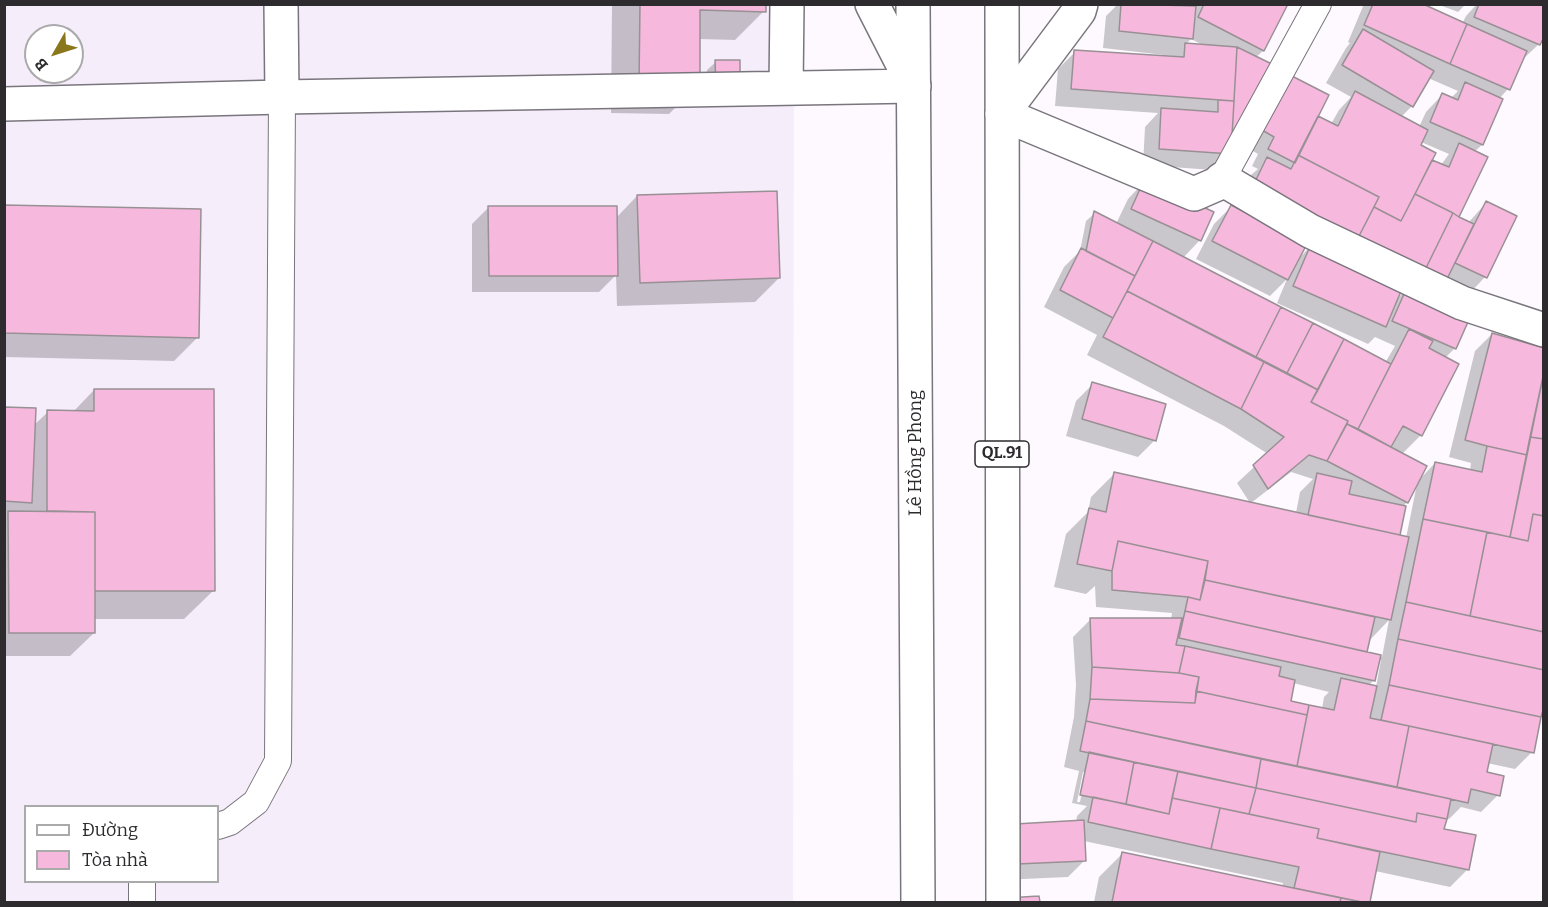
<!DOCTYPE html>
<html>
<head>
<meta charset="utf-8">
<style>
	body { margin:0 }
	#map { position:relative; width:1548px; height:907px; overflow:hidden; background:#fdf9ff; font-family:Bitter,serif }
	canvas { display:block }
	.frame { position:absolute; inset:0; border:6px solid #2d2b2e; pointer-events:none }
	.legend { position:absolute; left:24px; top:805px; width:195px; height:78px; box-sizing:border-box; background:#fff; border:2px solid #abaaab; margin:0; padding:8px 10px; list-style:none; font-size:18px; color:#2d2b2e }
	.legend li { display:flex; align-items:center; gap:12px; height:30px }
	.legend b { width:30px; border:2px solid #abaaab }
	.north { position:absolute; left:24px; top:24px; width:60px; height:60px; box-sizing:border-box; background:#fff; border:2px solid #abaaab; border-radius:50%; rotate:231deg; font-size:16px; font-weight:700; line-height:24px; text-align:center; color:#2d2b2e }
	.north::after { content:''; display:block; margin:auto; width:21px; height:27px; background:#8a771b; clip-path:polygon(50% 0,100% 100%,50% 72%,0 100%) }
</style>
</head>
<body>
<div id="map">
<canvas width="1548" height="907"></canvas>
<div class="frame"></div>
<ul class="legend">
<li><b style="height:8px;background:#fff"></b>Đường</li>
<li><b style="height:16px;background:#f7b8dd"></b>Tòa nhà</li>
</ul>
<div class="north">B</div>
</div>
<script>
const ctx = document.querySelector('canvas').getContext('2d');
ctx.lineJoin = 'round';
function fill(path, color) { ctx.fillStyle = color; ctx.fill(path, 'evenodd'); }
const poly = rows => new Path2D(rows.map(r => 'M' + r).join(''));
function stroke(path, color, width, dash) { ctx.strokeStyle = color; ctx.lineWidth = width; ctx.lineCap = dash ? 'butt' : 'round'; ctx.setLineDash(dash || []); ctx.stroke(path); }
function label(font, color, halo, rows, align = 'center') {
  ctx.font = font + ' Bitter,serif'; ctx.lineWidth = 6; ctx.setLineDash([]); ctx.textBaseline = 'middle'; ctx.strokeStyle = halo; ctx.fillStyle = color; for (const [text, x, y, turn = 0] of rows) {
    ctx.save(); ctx.translate(x, y); ctx.rotate((+turn || 0) * Math.PI / 180); ctx.textAlign = isNaN(turn) ? turn : align; if (halo) ctx.strokeText(text, 0, 0); ctx.fillText(text, 0, 0); ctx.restore();
  }
}
fill(poly([
	[5,5,794,5,793,902,5,902],
	[36,36,72,36,72,72,36,72],
	[26,806,218,806,218,882,26,882]
]), '#f6edfb');
fill(poly([
	[612,4,764,4,764,11,735,40,699,39,698,85,669,114,611,113],
	[1114,4,1172,4,1190,7,1186,4,1287,4,1263,51,1256,57,1276,68,1213,170,1143,165,1145,127,1158,113,1055,106,1058,69,1075,52,1173,58,1173,56,1103,48,1106,16,1116,6],
	[1191,39,1205,46,1185,45],
	[1364,4,1419,4,1462,24,1466,16,1477,4,1544,4,1539,44,1521,61,1508,89,1499,99,1482,145,1474,152,1457,218,1468,223,1486,203,1485,277,1469,294,1403,284,1397,299,1408,287,1455,348,1445,358,1421,435,1402,454,1420,479,1435,463,1470,471,1471,463,1449,457,1475,351,1492,334,1544,349,1532,752,1515,769,1487,763,1485,773,1498,795,1481,812,1461,807,1449,819,1445,818,1442,830,1467,870,1450,887,1375,871,1368,902,1094,902,1099,877,1123,853,1282,887,1283,883,1084,841,1085,860,1068,877,1001,880,999,842,1076,822,1077,816,1087,806,1072,803,1079,771,1064,767,1074,717,1076,685,1073,637,1090,620,1171,620,1172,613,1096,607,1095,586,1086,594,1054,587,1066,534,1088,512,1091,497,1115,473,1250,503,1237,483,1268,454,1224,426,1087,355,1097,335,1044,307,1064,267,1080,251,1086,221,1095,213,1116,224,1128,199,1144,182,1200,240,1183,258,1385,363,1395,346,1375,337,1368,344,1277,303,1287,279,1270,296,1196,259,1214,224,1231,207,1297,260,1312,245,1236,205,1251,175,1258,169,1252,166,1258,154,1246,147,1273,94,1331,124,1339,110,1351,97,1326,83,1346,48,1350,43,1348,42],
	[1428,78,1458,91,1451,98,1442,95,1426,112,1419,127,1401,117,1412,106],
	[1421,142,1449,154,1441,165,1430,160,1419,146],
	[1291,472,1313,479,1300,492,1296,513,1251,503],
	[1417,484,1406,538,1398,536,1404,507,1403,507,1407,502],
	[1389,620,1382,657,1366,653,1368,642],
	[1378,660,1381,660,1376,687,1368,686,1373,681],
	[1293,683,1329,692,1324,697,1322,709,1289,702],
	[1083,772,1086,772,1080,802,1077,802],
	[1437,4,1466,4,1458,12],
	[738,61,708,95,707,70,716,62],
	[637,196,779,278,755,302,617,306,616,275,599,292,472,292,472,224,489,207,616,218],
	[4,207,198,337,174,361,4,357],
	[1093,384,1155,440,1138,457,1066,436,1076,401],
	[94,390,213,591,184,619,94,619,94,633,70,656,4,656,4,408,33,426,48,412,73,412]
]), '#0003');
const building = poly([
	[640,4,766,4,766,12,700,10,700,86,639,85,640,4],
	[1121,4,1196,6,1193,39,1119,31,1121,4],
	[1204,4,1288,4,1264,51,1198,17,1204,4],
	[1373,4,1423,4,1467,24,1450,64,1364,25,1373,4],
	[1479,4,1544,4,1544,37,1540,45,1474,17,1479,4],
	[1467,24,1527,51,1510,90,1450,64,1467,24],
	[1363,29,1434,71,1413,107,1342,65,1363,29],
	[1185,43,1237,47,1234,101,1071,89,1074,50,1184,57,1185,43],
	[1237,47,1278,67,1231,154,1234,101,1237,47],
	[715,60,740,60,740,87,716,87,715,60],
	[1290,75,1329,95,1295,163,1268,149,1274,137,1262,130,1290,75],
	[1465,82,1503,99,1483,145,1430,122,1442,93,1458,100,1465,82],
	[1355,91,1428,130,1421,145,1436,153,1401,221,1374,207,1379,197,1298,155,1318,116,1338,126,1355,91],
	[1218,100,1234,101,1231,154,1159,149,1161,108,1218,112,1218,100],
	[1459,143,1488,157,1459,217,1453,213,1415,194,1432,160,1449,167,1459,143],
	[1298,155,1379,197,1356,242,1252,188,1267,157,1291,169,1298,155],
	[1144,180,1214,212,1201,241,1131,209,1144,180],
	[777,191,780,278,640,283,637,195,777,191],
	[1415,194,1453,213,1425,270,1359,236,1374,207,1401,221,1415,194],
	[1486,201,1517,216,1487,278,1455,263,1486,201],
	[4,205,201,209,199,338,4,333,4,205],
	[1231,205,1307,244,1288,280,1212,241,1231,205],
	[488,206,617,206,618,276,489,276,488,206],
	[1094,211,1153,241,1135,276,1086,251,1094,211],
	[1453,213,1459,217,1474,224,1446,281,1425,270,1453,213],
	[1153,241,1281,307,1256,357,1127,291,1153,241],
	[1311,244,1404,284,1386,327,1293,286,1311,244],
	[1081,248,1135,276,1113,318,1060,290,1081,248],
	[1408,285,1472,313,1456,349,1392,321,1408,285],
	[1127,291,1264,362,1241,409,1103,337,1127,291],
	[1281,307,1313,323,1287,373,1256,357,1281,307],
	[1313,323,1344,339,1318,390,1287,373,1313,323],
	[1409,329,1433,341,1429,348,1459,364,1422,436,1403,426,1391,447,1358,429,1409,329],
	[1492,333,1544,348,1544,372,1527,455,1487,446,1465,440,1492,333],
	[1344,339,1391,364,1358,429,1347,424,1348,421,1311,402,1344,339],
	[1264,362,1318,390,1311,402,1348,421,1327,461,1309,455,1268,489,1253,465,1284,437,1241,409,1264,362],
	[1544,372,1544,439,1530,437,1544,372],
	[1092,382,1166,404,1156,441,1082,419,1092,382],
	[94,389,214,389,215,591,95,591,95,512,47,511,47,410,94,411,94,389],
	[4,407,36,408,32,503,4,501,4,407],
	[1347,424,1427,466,1408,503,1327,461,1347,424],
	[1530,437,1544,439,1544,516,1533,514,1528,541,1510,537,1530,437],
	[1487,446,1527,455,1510,537,1423,519,1435,462,1482,472,1487,446],
	[1114,472,1409,537,1391,620,1205,580,1208,561,1118,541,1112,571,1077,564,1089,508,1106,512,1114,472],
	[1317,473,1352,481,1349,494,1406,506,1400,535,1308,515,1317,473],
	[8,511,95,512,95,633,9,633,8,511],
	[1533,514,1544,516,1544,632,1470,616,1487,532,1528,541,1533,514],
	[1423,519,1487,532,1470,616,1406,602,1423,519],
	[1118,541,1208,561,1200,600,1188,597,1112,590,1112,571,1118,541],
	[1205,580,1375,617,1367,652,1185,611,1188,597,1200,600,1205,580],
	[1406,602,1544,632,1544,670,1398,639,1406,602],
	[1185,611,1381,655,1375,681,1179,638,1185,611],
	[1090,618,1182,618,1176,645,1185,646,1179,673,1092,667,1090,618],
	[1398,639,1544,670,1544,707,1541,717,1389,685,1398,639],
	[1185,646,1281,667,1279,676,1295,680,1291,701,1309,705,1307,715,1196,691,1199,677,1179,673,1185,646],
	[1092,667,1179,673,1199,677,1195,703,1090,699,1092,667],
	[1341,678,1377,686,1370,718,1409,726,1397,787,1297,766,1309,705,1334,710,1341,678],
	[1389,685,1541,717,1534,753,1381,720,1389,685],
	[1196,691,1307,715,1297,766,1086,721,1090,699,1195,703,1196,691],
	[1086,721,1261,759,1256,788,1080,751,1086,721],
	[1409,726,1493,744,1487,772,1504,776,1500,796,1471,789,1468,803,1397,787,1409,726],
	[1089,752,1134,762,1126,804,1080,795,1089,752],
	[1261,759,1451,799,1447,819,1417,813,1416,822,1256,788,1261,759],
	[1134,762,1178,771,1169,814,1126,804,1134,762],
	[1178,771,1256,788,1249,814,1172,798,1178,771],
	[1256,788,1416,822,1417,813,1447,819,1444,829,1476,835,1469,870,1317,838,1319,829,1249,814,1256,788],
	[1093,797,1169,814,1172,798,1220,808,1211,849,1088,822,1093,797],
	[1220,808,1319,829,1317,838,1380,852,1370,902,1362,902,1294,888,1299,867,1211,849,1220,808],
	[1084,820,1086,861,1017,864,1015,824,1084,820],
	[1122,852,1341,898,1340,902,1112,902,1122,852],
	[1039,896,1040,902,1006,902,1006,898,1039,896],
	[1341,898,1362,902,1340,902,1341,898]
]);
fill(building, '#f7b8dd');
stroke(building, '#989094', 1.5);
const service = poly([
	[1222,179,1318,4],
	[218,826,230,822,256,802,278,761,282,97],
	[142,882,142,902]
]);
const minor = poly([
	[281,4,282,97],
	[1081,4,1079,11,1002,114,1194,194,1217,184,1222,179,1310,231,1462,303,1544,330],
	[786,88,787,4],
	[4,104,282,97,914,86,872,4]
]);
const trunk = poly([
	[913,4,918,902],
	[1002,4,1003,902]
]);
stroke(service, '#79757c', 28);
stroke(minor, '#79757c', 36);
stroke(trunk, '#79757c', 36);
stroke(service, '#fff', 26);
stroke(minor, '#fff', 33);
stroke(trunk, '#fff', 33);
for (const [x, y, w] of [
	[1002,454,54]
]) { const box = new Path2D(); box.roundRect(x - w / 2, y - 13, w, 26, 4.5); ctx.fillStyle = '#fff'; ctx.fill(box); stroke(box, '#2d2b2e', 1.5); }
label('bold 16px', '#2d2b2e', null, [
	["QL.91",1002,454]
]);
label('18px', '#2d2b2e', '#fff', [
	["Lê Hồng Phong",916,453,-90]
]);
</script>
</body>
</html>
